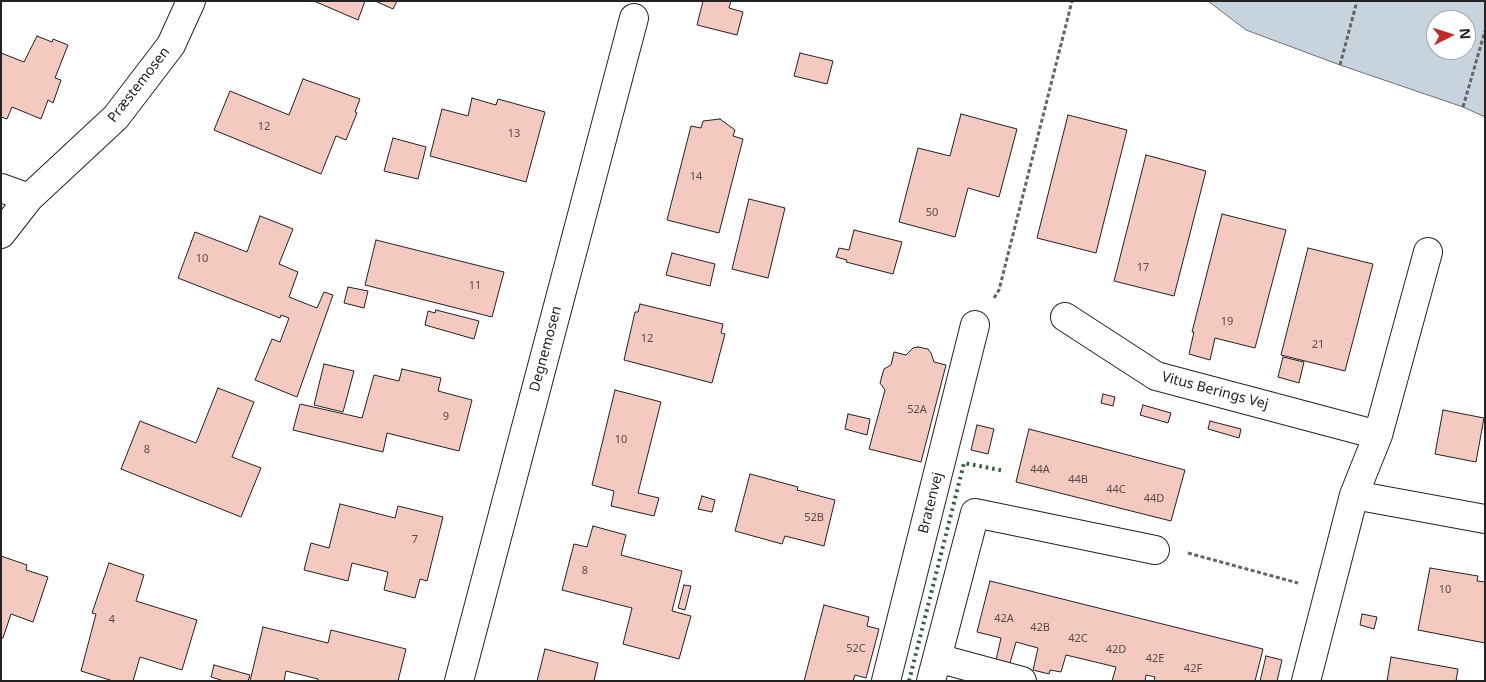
<!DOCTYPE html>
<html>
<head>
<meta charset="utf-8">
<style>
	body { margin:0 }
	#map { position:relative; width:1486px; height:682px; overflow:hidden; background:#fff; font-family:"Noto Sans",sans-serif }
	canvas { display:block }
	.frame { position:absolute; inset:0; border:2px solid #222; pointer-events:none }
	.north { position:absolute; left:1426px; top:10px; width:50px; height:50px; box-sizing:border-box; background:#fff; border:1px solid #a7a7a7; border-radius:50%; rotate:85deg; font-size:14px; font-weight:700; line-height:20px; text-align:center; color:#222 }
	.north::after { content:''; display:block; margin:auto; width:18px; height:22px; background:#c62828; clip-path:polygon(50% 0,100% 100%,50% 72%,0 100%) }
</style>
</head>
<body>
<div id="map">
<canvas width="1486" height="682"></canvas>
<div class="frame"></div>
<div class="north">N</div>
</div>
<script>
const ctx = document.querySelector('canvas').getContext('2d');
ctx.lineJoin = 'round';
function fill(path, color) { ctx.fillStyle = color; ctx.fill(path, 'evenodd'); }
const poly = rows => new Path2D(rows.map(r => 'M' + r).join(''));
function stroke(path, color, width, dash) { ctx.strokeStyle = color; ctx.lineWidth = width; ctx.lineCap = dash ? 'butt' : 'round'; ctx.setLineDash(dash || []); ctx.stroke(path); }
function label(font, color, halo, rows, align = 'center') {
  ctx.font = font + ' "Noto Sans",sans-serif'; ctx.lineWidth = 4; ctx.setLineDash([]); ctx.textBaseline = 'middle'; ctx.strokeStyle = halo; ctx.fillStyle = color; for (const [text, x, y, turn = 0] of rows) {
    ctx.save(); ctx.translate(x, y); ctx.rotate((+turn || 0) * Math.PI / 180); ctx.textAlign = isNaN(turn) ? turn : align; if (halo) ctx.strokeText(text, 0, 0); ctx.fillText(text, 0, 0); ctx.restore();
  }
}
const water = poly([
	[1208,1,1485,1,1485,117,1463,107,1340,65,1246,30,1208,1],
	[1436,20,1466,20,1466,50,1436,50,1436,20]
]);
fill(water, '#c7d3dd');
stroke(water, '#6f6f6f', 1);
const building = poly([
	[314,1,365,1,358,20,314,1],
	[375,1,397,1,393,9,375,1],
	[703,1,731,1,729,8,743,12,737,35,697,25,703,1],
	[37,36,52,42,53,39,68,45,55,78,61,80,53,103,48,100,41,119,12,107,7,119,1,117,1,53,24,62,37,36],
	[800,53,833,61,827,84,794,76,800,53],
	[303,79,360,99,355,112,357,113,346,140,336,136,321,174,214,130,230,91,289,115,303,79],
	[472,98,496,105,498,99,545,112,526,182,430,156,442,109,468,116,472,98],
	[961,114,1017,129,999,197,968,188,955,237,899,222,918,148,950,156,961,114],
	[1068,115,1127,130,1096,253,1037,238,1068,115],
	[720,119,735,130,733,136,743,139,719,233,667,220,691,126,701,128,703,121,720,119],
	[393,138,426,147,418,179,384,171,393,138],
	[1146,155,1206,171,1174,296,1114,281,1146,155],
	[749,199,785,208,768,278,732,269,749,199],
	[1222,214,1286,230,1255,348,1215,338,1210,360,1189,354,1194,332,1192,332,1222,214],
	[260,216,293,229,279,264,298,272,289,297,317,308,324,292,333,295,297,397,255,380,272,339,280,342,289,318,281,315,280,318,178,278,195,232,247,252,260,216],
	[854,230,902,242,893,274,846,262,847,260,836,257,839,248,849,250,854,230],
	[376,240,504,272,492,317,365,285,376,240],
	[1308,248,1373,264,1345,371,1281,355,1308,248],
	[672,253,715,264,710,286,666,275,672,253],
	[348,287,368,291,364,308,344,303,348,287],
	[640,304,723,324,721,333,725,334,712,383,624,360,635,312,638,312,640,304],
	[436,310,479,321,474,339,425,325,428,311,435,313,436,310],
	[918,347,928,349,931,353,934,362,946,365,921,462,869,449,885,390,880,383,884,369,891,365,894,352,906,355,913,348,918,347],
	[1283,357,1304,362,1299,383,1278,377,1283,357],
	[324,364,354,371,343,412,314,405,324,364],
	[402,369,441,378,438,391,472,400,459,451,387,433,383,452,293,430,300,404,362,418,374,375,399,381,402,369],
	[218,388,254,402,232,457,261,468,241,517,121,469,140,421,196,443,218,388],
	[615,390,661,402,638,493,659,498,654,516,611,506,614,491,592,485,615,390],
	[1103,394,1115,397,1113,406,1101,403,1103,394],
	[1143,405,1171,413,1168,423,1140,415,1143,405],
	[1443,410,1484,418,1476,462,1435,454,1443,410],
	[848,414,870,419,867,435,845,429,848,414],
	[1210,421,1241,429,1239,438,1208,429,1210,421],
	[977,425,994,429,988,454,971,450,977,425],
	[1029,429,1185,470,1171,521,1016,482,1029,429],
	[750,474,798,487,797,490,835,500,824,546,785,536,782,544,735,531,750,474],
	[702,496,715,500,712,512,698,509,702,496],
	[340,504,395,518,398,506,443,517,427,581,420,579,415,598,384,590,388,572,352,563,348,581,304,570,311,543,329,548,340,504],
	[593,526,626,535,621,555,682,571,672,611,691,616,679,659,623,644,632,608,562,590,574,544,587,547,593,526],
	[1,556,27,565,26,570,48,577,33,622,11,614,3,638,1,638,1,556],
	[109,563,144,575,136,601,197,620,182,670,140,657,133,681,113,681,81,671,96,614,92,613,109,563],
	[1430,568,1478,576,1477,581,1485,582,1485,643,1418,630,1430,568],
	[990,581,1263,649,1255,681,1154,681,1155,677,1146,675,1145,681,1112,681,1116,667,1066,655,1061,672,1050,670,1049,674,1033,670,1038,648,1016,642,1010,663,996,660,1001,638,977,632,990,581],
	[684,585,691,586,685,610,678,608,684,585],
	[824,605,869,617,867,626,879,629,866,678,855,675,853,681,804,681,824,605],
	[1362,614,1377,617,1374,629,1360,625,1362,614],
	[263,627,328,643,331,630,406,649,398,681,317,681,318,679,286,671,284,681,250,681,263,627],
	[545,649,598,663,594,681,537,681,545,649],
	[1266,656,1282,660,1277,681,1260,681,1266,656],
	[1391,657,1458,669,1456,681,1387,681,1391,657],
	[214,665,250,675,248,681,224,681,211,677,214,665]
]);
fill(building, '#f3c9c0');
stroke(building, '#222', 1);
const street = poly([
	[1,188,29,198],
	[1,234,29,198,116,117,171,45,191,1],
	[1065,317,1156,376,1378,435],
	[1354,495,1485,519],
	[937,658,1022,681],
	[459,681,634,18],
	[886,681,975,325],
	[931,681,975,513,1155,550],
	[1306,681,1354,495,1378,435,1428,252]
]);
stroke(street, '#222', 30);
stroke(poly([
	[1163,2,1163,1],
	[1340,65,1357,1],
	[1463,107,1485,31],
	[994,298,999,290,1072,1],
	[1188,553,1298,583]
]), '#646464', 3, [4, 2.5]);
stroke(street, '#fff', 28);
stroke(poly([
	[909,681,964,463,1005,471]
]), '#2f5e38', 4, [2.5, 4]);
label('11px', '#564c4a', null, [
	["12",264,127],
	["13",514,134],
	["14",696,177],
	["50",932,213],
	["10",202,259],
	["17",1143,268],
	["11",475,286],
	["19",1227,322],
	["12",647,339],
	["21",1318,345],
	["52A",917,410],
	["9",446,417],
	["10",621,440],
	["8",147,450],
	["44A",1040,470],
	["44B",1078,480],
	["44C",1116,490],
	["44D",1154,499],
	["52B",814,518],
	["7",415,540],
	["8",585,571],
	["10",1445,590],
	["42A",1004,619],
	["4",112,620],
	["42B",1040,628],
	["42C",1078,639],
	["52C",856,649],
	["42D",1116,650],
	["42E",1155,659],
	["42F",1193,669]
]);
label('14px', '#222', '#fff', [
	["Præstemosen",139,85,-52],
	["Degnemosen",546,349,-75],
	["Vitus Berings Vej",1215,391,15],
	["Bratenvej",931,503,-76]
]);
</script>
</body>
</html>
